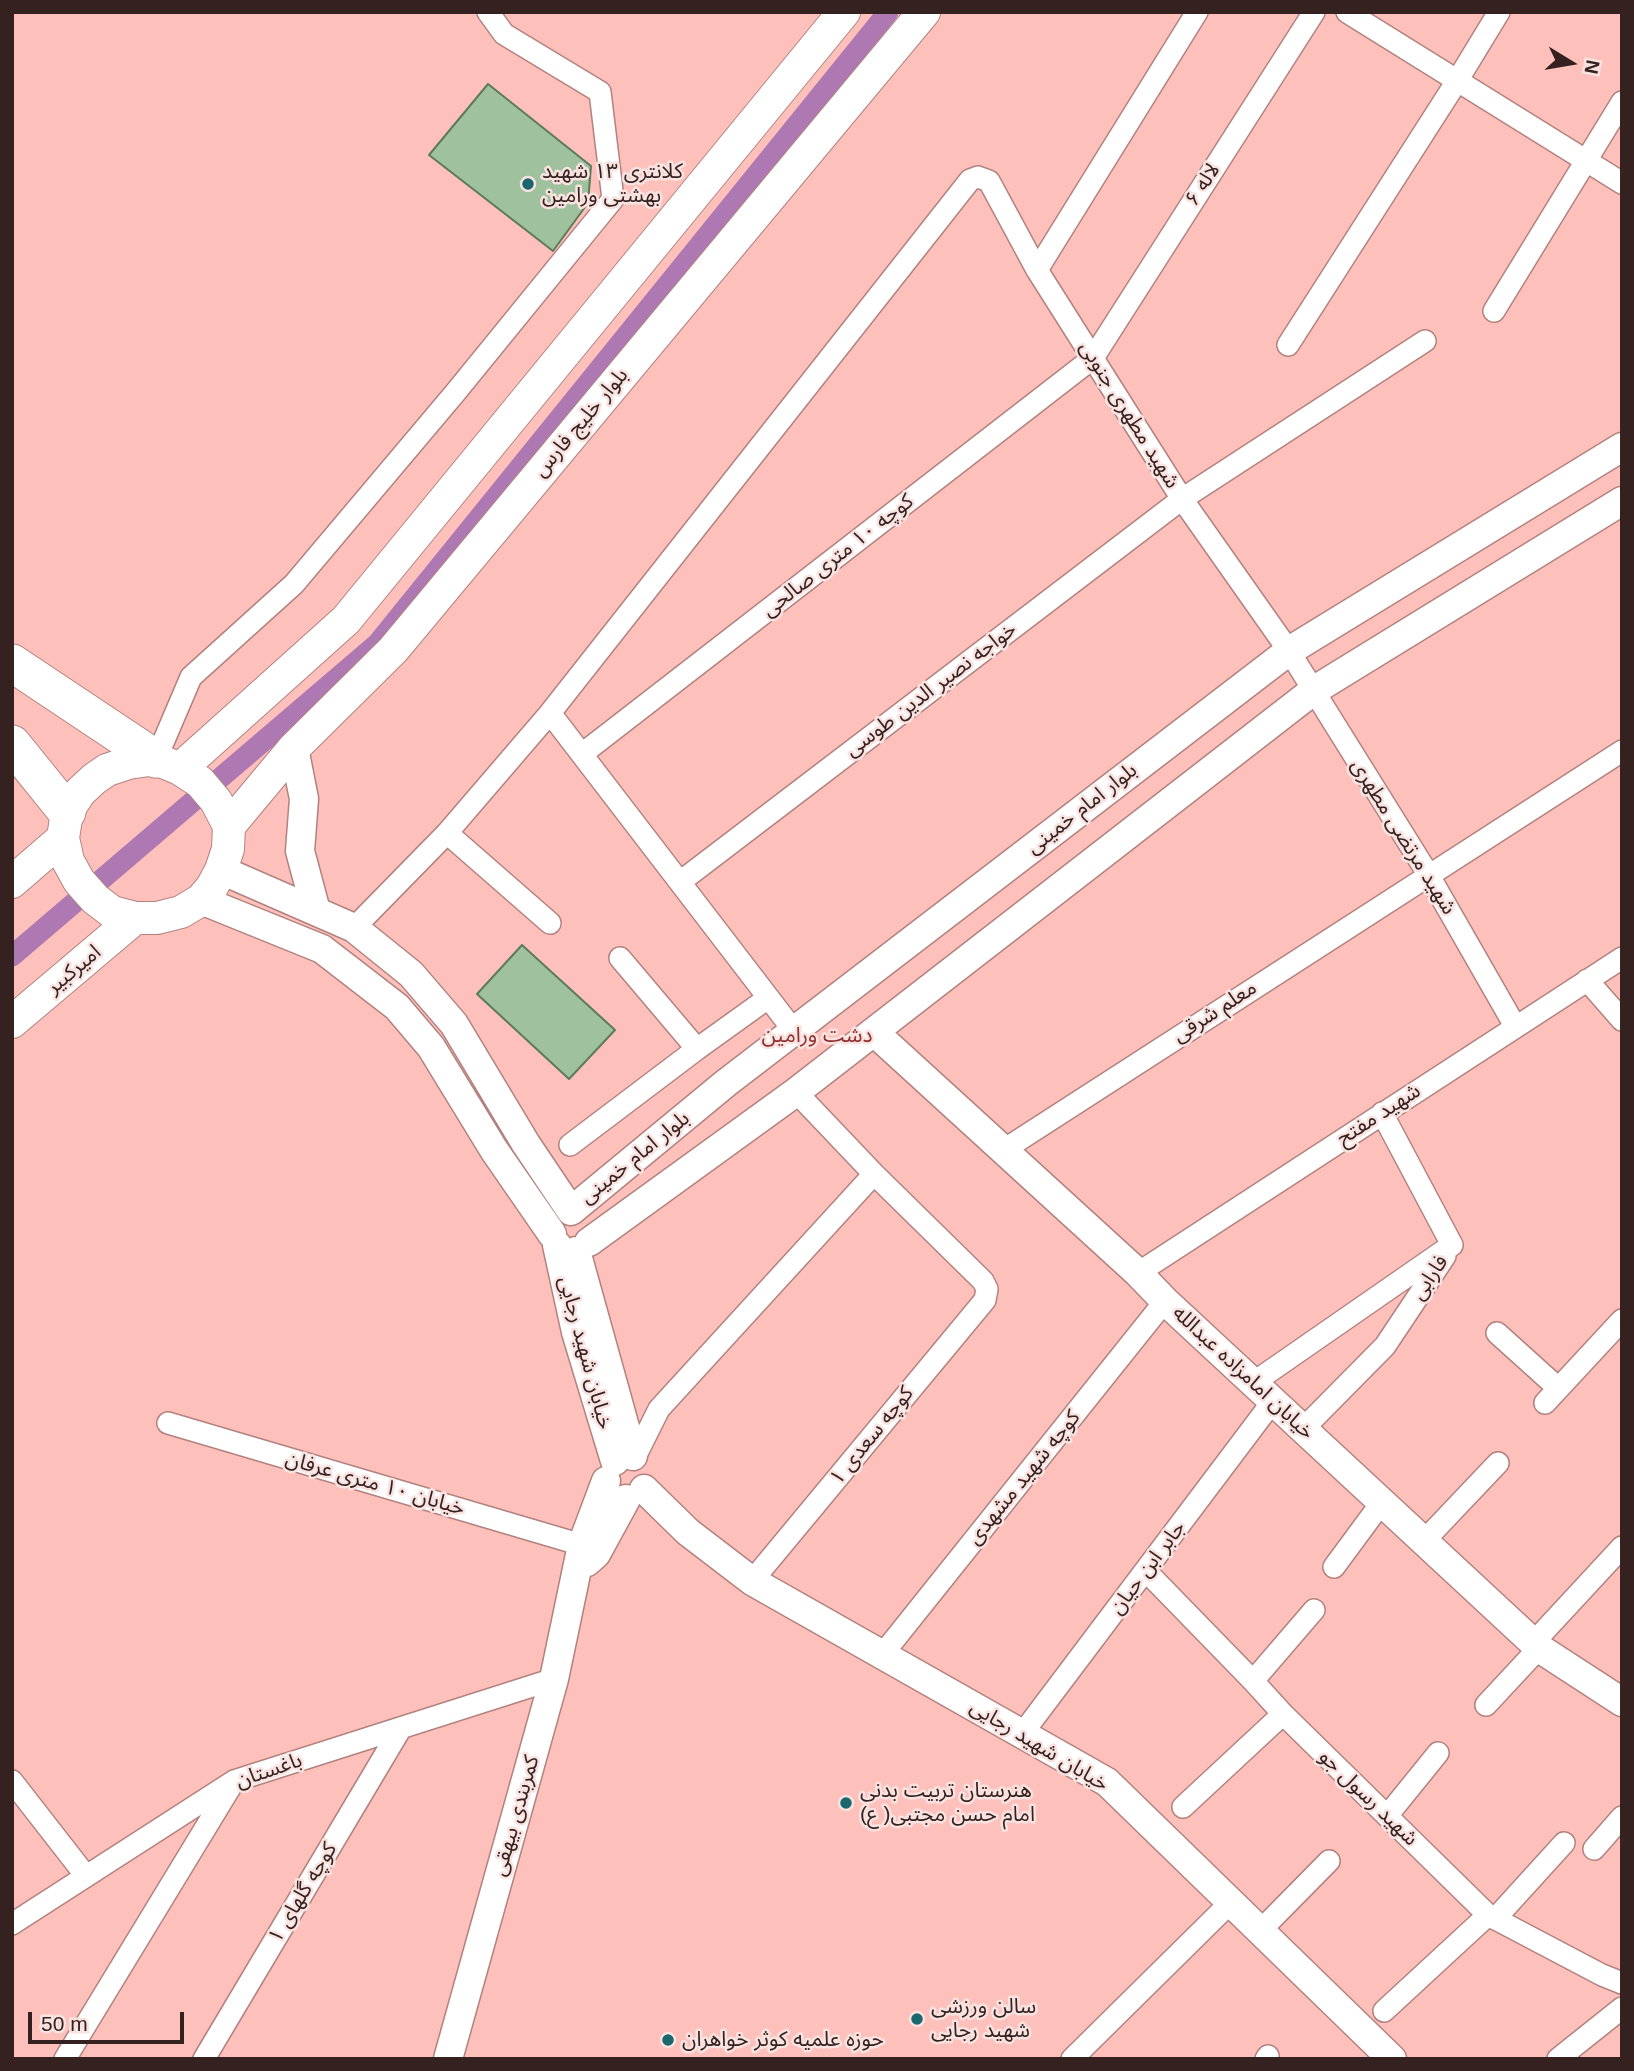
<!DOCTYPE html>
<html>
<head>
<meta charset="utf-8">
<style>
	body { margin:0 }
	#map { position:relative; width:1634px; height:2071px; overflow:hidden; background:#f9e3e1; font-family:Helvetica,sans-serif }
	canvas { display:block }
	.frame { position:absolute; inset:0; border:14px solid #352220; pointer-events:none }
	.north { position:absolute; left:1536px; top:28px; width:70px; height:70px; -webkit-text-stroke:5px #f9e3e1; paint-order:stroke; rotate:101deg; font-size:19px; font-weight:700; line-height:28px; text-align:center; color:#352220 }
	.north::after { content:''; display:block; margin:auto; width:24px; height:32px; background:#352220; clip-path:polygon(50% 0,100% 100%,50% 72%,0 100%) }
	.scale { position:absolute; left:28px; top:2012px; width:156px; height:32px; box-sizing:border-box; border:4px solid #352220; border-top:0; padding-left:9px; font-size:21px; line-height:24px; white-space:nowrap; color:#352220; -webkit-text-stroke:5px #f9e3e1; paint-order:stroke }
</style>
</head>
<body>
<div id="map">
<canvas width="1634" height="2071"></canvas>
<div class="frame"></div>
<div class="north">N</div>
<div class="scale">50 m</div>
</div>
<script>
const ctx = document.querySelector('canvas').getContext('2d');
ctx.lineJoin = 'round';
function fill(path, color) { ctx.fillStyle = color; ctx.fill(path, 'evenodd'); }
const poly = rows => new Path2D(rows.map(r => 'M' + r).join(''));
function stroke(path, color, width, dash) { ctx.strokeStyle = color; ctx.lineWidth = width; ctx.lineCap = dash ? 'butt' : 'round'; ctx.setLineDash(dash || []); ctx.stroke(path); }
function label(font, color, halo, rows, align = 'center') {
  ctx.font = font + ' Helvetica,"Noto Sans Arabic",sans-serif'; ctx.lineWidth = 5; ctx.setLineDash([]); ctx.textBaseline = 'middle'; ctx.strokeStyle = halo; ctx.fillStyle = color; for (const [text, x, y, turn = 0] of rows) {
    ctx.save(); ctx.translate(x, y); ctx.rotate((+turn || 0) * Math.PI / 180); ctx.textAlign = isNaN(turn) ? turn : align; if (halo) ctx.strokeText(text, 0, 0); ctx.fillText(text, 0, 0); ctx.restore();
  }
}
fill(poly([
	[12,12,1622,12,1622,2059,12,2059]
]), '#fec0ba');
stroke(poly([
	[12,956,377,644,888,12]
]), '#ae78b2', 21);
const building = poly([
	[488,84,591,166,588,203,553,251,429,155,488,84],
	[522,945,615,1030,569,1079,477,994,522,945]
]);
fill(building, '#9fc19e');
stroke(building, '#5b7b5b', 2);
const street = poly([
	[1347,12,1622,183],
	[1037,270,1197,12],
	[1494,311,1622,102],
	[1288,345,1457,81,1499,12],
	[550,713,794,1031],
	[582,754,1093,358,1314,12],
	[156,759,191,677,294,584,455,393,613,199,600,92,504,34,488,12],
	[447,833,550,923],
	[680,882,1182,499,1425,341],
	[354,928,447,833,550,713,970,180,978,177,989,181,1037,270,1182,499,1289,651,1428,874,1515,1026],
	[620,958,697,1049],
	[1587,980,1622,1020],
	[1382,1113,1452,1245],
	[570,1145,697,1049,768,998],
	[1002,1151,1622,751],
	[1138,1273,1622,958],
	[1497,1333,1558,1388],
	[1253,1383,1452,1245],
	[1545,1403,1622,1320],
	[168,1423,582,1545],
	[1303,1429,1385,1346,1445,1256],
	[634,1459,659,1409,874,1174],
	[1424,1541,1498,1463],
	[1334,1567,1382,1502],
	[1146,1571,1253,1681,1283,1714,1488,1915,1602,1975,1622,1983],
	[752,1581,985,1300,987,1289,983,1281,874,1174,796,1092],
	[1534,1642,1622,1547],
	[882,1655,1165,1301],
	[1253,1681,1314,1610],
	[1486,1705,1539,1648],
	[1022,1734,1273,1401],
	[12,1781,86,1876],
	[1183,1807,1283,1714],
	[1387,1816,1438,1753],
	[1594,1849,1622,1817],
	[1495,1919,1564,1843],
	[12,1924,234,1781,554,1679],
	[1260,1931,1329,1861],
	[1384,2011,1488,1915],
	[65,2059,231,1786],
	[204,2059,401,1728],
	[1072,2059,1231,1902],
	[1266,2059,1268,2056],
	[1558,2059,1622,2008]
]);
const secondary = poly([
	[294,748,304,799,300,851,316,911],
	[221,870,354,928,411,974,454,1024,526,1144,571,1211,726,1083,1289,651,1622,447],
	[201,900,322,949,397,1007,431,1047,494,1150,552,1234],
	[874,1032,1138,1273,1165,1301,1539,1648,1622,1702],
	[589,1242,796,1092,1313,691,1622,501],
	[557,1245,576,1332,615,1461],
	[576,1251,633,1456],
	[644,1489,688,1532,752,1581,1107,1782,1392,2059],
	[587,1562,596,1554,626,1499],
	[448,2059,554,1679,582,1545,606,1481]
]);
const primary = poly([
	[156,759,180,769,200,782,216,801,229,826,228,849,221,870,212,887,201,900,181,912,157,918,135,918,112,912,95,899,79,881,68,861,63,838,67,812,80,792,94,779,107,770,128,763,156,759],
	[180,769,346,620,844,12],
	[229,826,294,748,393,650,924,12],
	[12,882,63,838],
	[12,1022,135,918]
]);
const highway = poly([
	[12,663,156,759],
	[12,744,67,812]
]);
stroke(street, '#b3827e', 24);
stroke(secondary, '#b3827e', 31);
stroke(primary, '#b3827e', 34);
stroke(highway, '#b3827e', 39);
stroke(street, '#fff', 21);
stroke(secondary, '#fff', 28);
stroke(primary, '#fff', 32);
stroke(highway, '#fff', 37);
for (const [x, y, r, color] of [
	[528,184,7,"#1a676e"],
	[846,1803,7,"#1a676e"],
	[917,2019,7,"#1a676e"],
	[668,2040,7,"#1a676e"]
]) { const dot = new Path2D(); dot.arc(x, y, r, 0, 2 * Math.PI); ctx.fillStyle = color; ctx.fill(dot); stroke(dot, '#f9e3e1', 2.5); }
label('21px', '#352220', '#f9e3e1', [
	["کلانتری ۱۳ شهید",542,172],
	["بهشتی ورامین",542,196],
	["هنرستان تربیت بدنی",860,1791],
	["امام حسن مجتبی( ع)",860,1815],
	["سالن ورزشی",931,2007],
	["شهید رجایی",931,2031],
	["حوزه علمیه کوثر خواهران",682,2040]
], 'left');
label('21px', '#352220', '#f9e3e1', [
	["لاله ۶",1203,185,-57],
	["شهید مطهری جنوبی",1129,415,58],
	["بلوار خلیج فارس",581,423,-50],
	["کوچه ۱۰ متری صالحی",838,556,-38],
	["خواجه نصیر الدین طوسی",931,690,-37],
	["بلوار امام خمینی",1082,809,-38],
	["شهید مرتضی مطهری",1403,837,58],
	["امیرکبیر",74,970,-40],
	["معلم شرقی",1215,1012,-33],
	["شهید مفتح",1379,1115,-33],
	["بلوار امام خمینی",635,1158,-39],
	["فارابی",1430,1278,-56],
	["خیابان شهید رجایی",585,1353,75],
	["خیابان امامزاده عبدالله",1243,1373,43],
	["کوچه سعدی ۱",872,1436,-51],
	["کوچه شهید مشهدی",1024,1478,-51],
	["خیابان ۱۰ متری عرفان",375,1484,16],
	["جابر ابن حیان",1148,1568,-53],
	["خیابان شهید رجایی",1039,1746,31],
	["باغستان",269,1771,-19],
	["شهید رسول جو",1368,1798,44],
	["کمربندی بیهقی",516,1816,-74],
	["کوچه گلهای ۱",303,1893,-59]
]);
label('21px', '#902e2e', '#f9e3e1', [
	["دشت ورامین",817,1036]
]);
</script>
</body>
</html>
